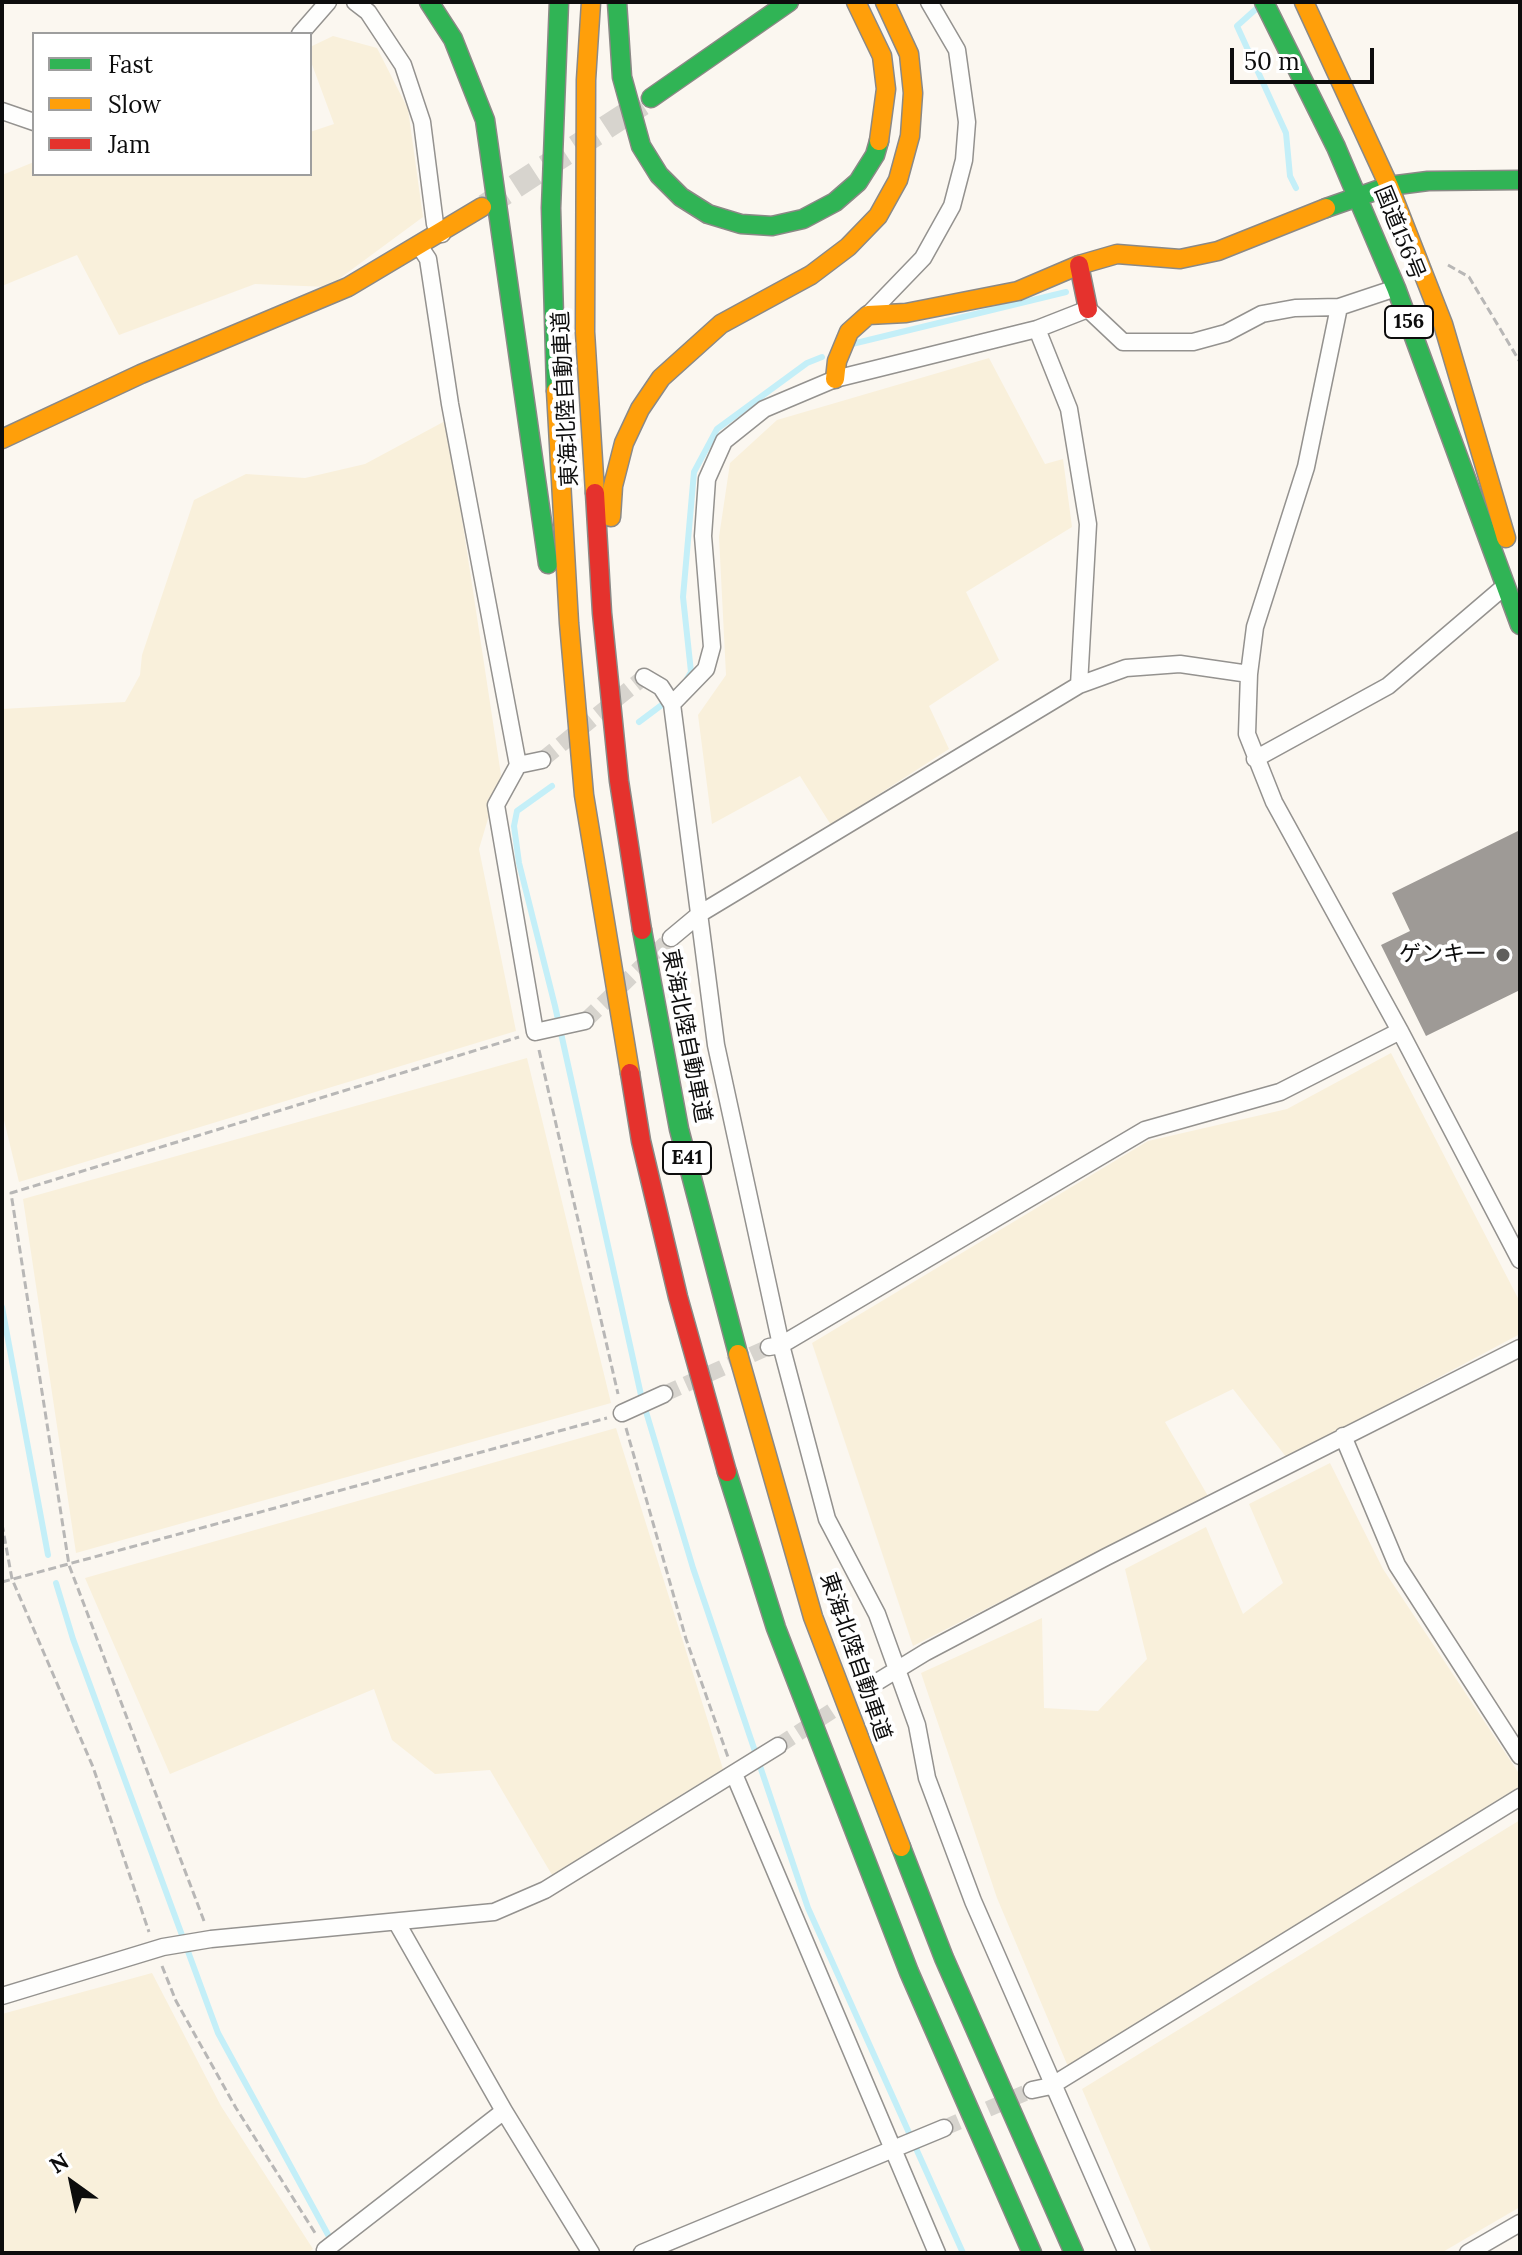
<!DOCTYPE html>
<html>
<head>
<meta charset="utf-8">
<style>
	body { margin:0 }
	#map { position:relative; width:1522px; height:2255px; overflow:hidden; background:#fbf7f0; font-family:Lora,serif }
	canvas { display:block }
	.frame { position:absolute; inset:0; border:4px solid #0d0d0d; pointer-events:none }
	.legend { position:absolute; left:32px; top:32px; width:280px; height:144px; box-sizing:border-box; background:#fff; border:2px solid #9e9e9e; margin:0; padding:10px 14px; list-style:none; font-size:24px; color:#0d0d0d }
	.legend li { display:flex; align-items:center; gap:16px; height:40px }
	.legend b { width:40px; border:2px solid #9e9e9e }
	.north { position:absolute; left:32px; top:2143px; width:80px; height:80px; -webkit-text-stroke:6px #fff; paint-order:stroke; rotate:327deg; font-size:22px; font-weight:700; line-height:32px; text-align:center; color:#0d0d0d }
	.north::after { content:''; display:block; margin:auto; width:28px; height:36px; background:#0d0d0d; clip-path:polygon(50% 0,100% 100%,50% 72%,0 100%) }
	.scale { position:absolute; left:1230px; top:48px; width:144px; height:36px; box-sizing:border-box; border:4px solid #0d0d0d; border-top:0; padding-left:10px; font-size:24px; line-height:28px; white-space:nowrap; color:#0d0d0d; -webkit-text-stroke:6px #fff; paint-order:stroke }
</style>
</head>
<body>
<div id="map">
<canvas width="1522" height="2255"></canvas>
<div class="frame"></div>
<ul class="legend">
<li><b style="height:10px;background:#30b455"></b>Fast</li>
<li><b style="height:10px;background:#ff9f0a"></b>Slow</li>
<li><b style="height:10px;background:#e5322d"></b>Jam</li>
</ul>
<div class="north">N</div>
<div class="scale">50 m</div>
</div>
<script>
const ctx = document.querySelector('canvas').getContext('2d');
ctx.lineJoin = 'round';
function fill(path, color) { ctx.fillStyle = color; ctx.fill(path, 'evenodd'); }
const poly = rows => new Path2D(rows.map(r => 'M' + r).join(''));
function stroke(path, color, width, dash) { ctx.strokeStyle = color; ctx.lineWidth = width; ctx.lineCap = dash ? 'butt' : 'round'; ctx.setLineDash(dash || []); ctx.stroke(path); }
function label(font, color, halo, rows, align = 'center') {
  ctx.font = font + ' Lora,"Noto Sans JP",serif'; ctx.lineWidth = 8; ctx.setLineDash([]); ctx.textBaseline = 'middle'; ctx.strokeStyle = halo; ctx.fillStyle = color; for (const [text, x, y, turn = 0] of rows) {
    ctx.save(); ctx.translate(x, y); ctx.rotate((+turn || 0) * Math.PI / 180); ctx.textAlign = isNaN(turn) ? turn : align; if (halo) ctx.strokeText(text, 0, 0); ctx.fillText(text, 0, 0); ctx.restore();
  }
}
fill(poly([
	[333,36,377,48,408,109,423,217,328,287,255,284,119,335,77,255,2,286,2,175,34,162,34,174,310,174,310,132,334,124,310,59,310,47],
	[989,358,1045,464,1063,459,1072,527,966,592,999,660,929,706,949,749,831,825,800,776,712,824,698,715,726,675,719,537,730,463,777,420],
	[447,420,501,775,479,849,516,1031,19,1182,2,1112,2,709,125,702,140,675,142,655,194,500,246,474,305,478,365,464],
	[1391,1053,1520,1302,1520,1334,1287,1458,1233,1389,1165,1422,1208,1496,913,1646,812,1343,1148,1141,1287,1109],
	[527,1058,611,1403,76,1553,23,1199],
	[616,1428,723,1769,552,1875,490,1770,435,1774,392,1740,374,1689,170,1774,85,1578],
	[1330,1463,1383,1569,1520,1775,1520,1786,1069,2069,997,1898,921,1673,1042,1618,1044,1708,1098,1711,1147,1659,1125,1569,1206,1527,1243,1614,1283,1583,1249,1504],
	[1520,1820,1520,2207,1441,2253,1152,2253,1082,2089],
	[152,1973,221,2106,313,2249,308,2253,2,2253,2,2014]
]), '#f9f0db');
stroke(poly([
	[1256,9,1237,26,1286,133,1290,176,1296,188],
	[852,344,1066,292],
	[687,679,691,672,683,597,694,472,717,429,807,363,822,357],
	[639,722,667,701],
	[552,786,517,811,514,826,519,863,555,1006,641,1395,693,1568,808,1908,963,2253],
	[2,1307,48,1555],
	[56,1583,73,1639,218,2033,338,2253]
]), '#c4eff8', 6);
fill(poly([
	[1520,830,1520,990,1426,1036,1381,945,1410,931,1392,893]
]), '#9e9a96');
stroke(poly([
	[542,760,644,677],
	[585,1021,671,938],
	[664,1394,769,1347],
	[778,1746,872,1685],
	[944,2128,1032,2090]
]), '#d7d4ce', 16, [16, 8]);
stroke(poly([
	[485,206,642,104]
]), '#d7d4ce', 24, [24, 12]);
const street = poly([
	[355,2,368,12,403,65,422,122,435,224,442,234],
	[300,34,328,2],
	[2,111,34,122],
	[420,247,428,259,450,404,518,765,496,805,535,1032,585,1021],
	[1339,307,1306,467,1255,627,1249,674,1247,734,1274,802,1400,1031,1520,1260],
	[868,315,923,258,952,206,964,160,967,122,957,50,929,2],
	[1037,329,1069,409,1088,524,1079,685],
	[644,677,661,687,672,704,716,1045,781,1345,827,1519,877,1614,917,1725,927,1778,973,1901,1127,2253],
	[672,704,706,669,712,647,703,536,707,479,724,441,764,409,835,379,1037,329,1088,309,1123,342,1193,342,1226,333,1262,314,1295,308,1339,307,1396,288],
	[1255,759,1388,686,1505,586],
	[518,765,542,760],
	[671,938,701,913,1079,685,1126,668,1180,664,1249,674],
	[769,1347,781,1345,1145,1130,1280,1092,1400,1031],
	[622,1413,664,1394],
	[1343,1436,1397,1565,1520,1756],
	[872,1685,926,1652,1106,1557,1520,1348],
	[734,1774,937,2253],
	[397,1923,504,2111],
	[2,1996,163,1947,211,1939,494,1912,545,1890,778,1746],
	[1032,2090,1051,2086,1520,1797],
	[325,2250,504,2111,591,2253],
	[642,2253,944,2128],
	[1468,2253,1520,2223]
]);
const fast = poly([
	[429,2,453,39,485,120,548,564],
	[617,2,622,77,641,146,659,175,681,197,708,214,741,224,772,226,803,219,835,202,858,182,875,155,879,141],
	[1264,2,1336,147,1396,288,1520,625],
	[651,98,789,2],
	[1326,208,1389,186,1428,181,1520,180],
	[556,391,551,208,559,2],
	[642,930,679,1129,738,1354],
	[727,1472,776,1628,909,1972,1032,2253],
	[901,1847,944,1958,1074,2253]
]);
const slow = poly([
	[591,2,586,80,585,332,595,493],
	[856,2,882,56,886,89,879,141],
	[1304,2,1389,186,1443,324,1506,538],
	[835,379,837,361,849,332,868,315,906,313,1018,291,1079,265,1117,254,1180,259,1218,251,1326,208],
	[556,391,569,623,584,795,630,1073],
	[2,439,141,374,348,287,482,207],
	[611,517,613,486,624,443,640,409,661,378,721,324,811,275,848,247,878,216,898,180,910,136,913,93,909,54,885,2],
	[738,1354,813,1617,901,1847]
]);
const jam = poly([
	[1079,265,1088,309],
	[595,493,602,613,619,781,642,930],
	[630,1073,641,1141,678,1297,727,1472]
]);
stroke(street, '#94928f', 19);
stroke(fast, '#8b8986', 21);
stroke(slow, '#8b8986', 21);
stroke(jam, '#8b8986', 21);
stroke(poly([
	[1448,265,1469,277,1520,362],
	[539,1050,618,1394],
	[626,1428,686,1639,728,1757],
	[2,1524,12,1579,93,1767,149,1932],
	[2,1582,607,1418],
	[204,1921,69,1565,11,1193,519,1037],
	[162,1966,176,2001,236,2108,317,2236]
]), '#b8b7b6', 3, [8, 4]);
stroke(street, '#fefefd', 16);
stroke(fast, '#30b455', 18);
stroke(slow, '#ff9f0a', 18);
stroke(jam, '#e5322d', 18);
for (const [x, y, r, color] of [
	[1503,955,8,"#605f5c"]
]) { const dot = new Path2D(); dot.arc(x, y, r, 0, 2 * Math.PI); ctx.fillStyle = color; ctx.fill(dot); stroke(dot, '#fff', 3); }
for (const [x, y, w] of [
	[1409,322,48],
	[687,1158,48]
]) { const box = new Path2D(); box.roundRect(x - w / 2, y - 16, w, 32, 6); ctx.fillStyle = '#fff'; ctx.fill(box); stroke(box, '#0d0d0d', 2); }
label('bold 20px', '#0d0d0d', null, [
	["156",1409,322],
	["E41",687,1158]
]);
label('22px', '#0d0d0d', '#fff', [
	["国道156号",1399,233,68],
	["東海北陸自動車道",566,399,-93],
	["東海北陸自動車道",686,1036,79],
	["東海北陸自動車道",855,1657,71]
]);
label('22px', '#0d0d0d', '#fff', [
	["ゲンキー",1487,955]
], 'right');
</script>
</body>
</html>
